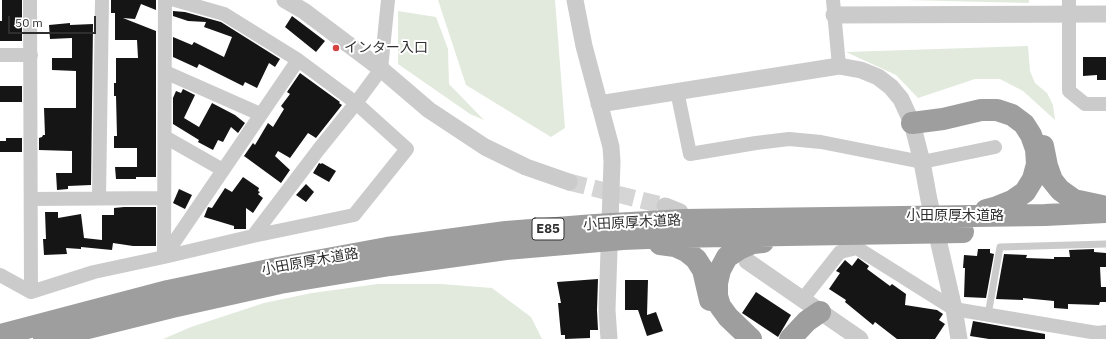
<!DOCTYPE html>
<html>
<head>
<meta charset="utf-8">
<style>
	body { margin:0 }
	#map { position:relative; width:1106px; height:339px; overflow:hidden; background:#fff; font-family:"IBM Plex Sans",sans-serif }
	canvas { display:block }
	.scale { position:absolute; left:8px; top:16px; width:88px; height:18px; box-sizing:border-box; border:2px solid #2e2e2e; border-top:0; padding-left:5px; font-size:12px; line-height:14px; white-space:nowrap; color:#2e2e2e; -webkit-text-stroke:3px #fff; paint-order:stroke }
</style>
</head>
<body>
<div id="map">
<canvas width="1106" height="339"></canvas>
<div class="scale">50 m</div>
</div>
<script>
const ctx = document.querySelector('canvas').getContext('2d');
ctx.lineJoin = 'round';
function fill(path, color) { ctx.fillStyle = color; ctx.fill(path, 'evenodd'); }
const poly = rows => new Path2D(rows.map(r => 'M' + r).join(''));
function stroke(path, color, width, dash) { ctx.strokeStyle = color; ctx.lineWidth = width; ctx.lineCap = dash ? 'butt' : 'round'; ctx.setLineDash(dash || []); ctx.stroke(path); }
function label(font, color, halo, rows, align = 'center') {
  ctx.font = font + ' "IBM Plex Sans","Noto Sans JP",sans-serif'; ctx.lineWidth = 4; ctx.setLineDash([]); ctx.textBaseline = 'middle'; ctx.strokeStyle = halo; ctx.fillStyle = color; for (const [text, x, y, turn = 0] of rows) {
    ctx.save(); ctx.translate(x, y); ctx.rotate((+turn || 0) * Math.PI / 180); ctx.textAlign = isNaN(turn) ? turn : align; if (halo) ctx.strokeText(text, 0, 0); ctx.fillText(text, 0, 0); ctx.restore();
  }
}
fill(poly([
	[438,0,555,0,565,128,551,137,466,85],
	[906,0,1029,0,1029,3],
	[398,11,436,17,448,49,449,84,484,120,470,114,398,64],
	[1028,46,1030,71,1035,83,1047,93,1053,105,1055,120,1023,91,1000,79,975,79,918,98,896,75,846,52],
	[378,284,441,284,492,288,531,317,542,339,163,339,191,327,264,303,312,293]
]), '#e2eadd');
fill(poly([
	[2,0,22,0,22,41,0,41,0,21,2,21],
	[111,0,156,0,156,10,141,4,135,19,123,18,156,31,156,177,136,177,136,179,116,179,115,167,137,167,137,148,114,148,114,136,117,136,116,96,114,96,114,83,116,83,116,58,138,58,137,40,115,40,115,13,111,13],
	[173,11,185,12,221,22,280,59,275,67,269,63,257,88,245,82,243,86,199,64,197,68,173,57,173,37,192,45,194,42,224,57,232,37,204,27,206,22,188,21,173,16],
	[292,16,325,41,316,52,285,27],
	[70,23,70,25,93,24,91,185,68,186,68,189,57,190,56,173,72,173,72,151,39,150,39,138,42,137,43,135,45,135,44,108,76,108,76,71,52,70,52,58,72,58,72,38,50,39,49,25],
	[1083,57,1106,57,1106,80,1097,80,1097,75,1083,76],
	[300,73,340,102,339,103,342,105,316,138,308,133,290,158,278,151,275,156,290,170,281,183,244,156,253,143,255,145,268,123,273,127,284,109,281,106,290,94,287,92],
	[0,86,22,86,22,102,0,102],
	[183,89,195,95,184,118,199,127,212,103,235,115,245,123,238,133,231,127,223,142,218,140,213,150,198,142,199,140,173,124,173,98,176,91,181,93],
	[6,138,22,138,22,152,0,152,0,141,6,141],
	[319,163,321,164,322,163,336,171,329,182,313,173],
	[243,177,259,188,258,191,260,192,258,194,263,198,253,213,246,208,246,229,234,229,234,226,204,217,208,207,212,208,225,188,232,192],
	[306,184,314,192,306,202,296,195],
	[179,189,192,195,185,209,173,203],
	[124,207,156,207,156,246,133,246,113,243,112,250,81,247,81,249,66,248,67,254,44,255,43,239,46,239,45,212,58,212,58,218,81,214,84,238,102,240,102,215,114,215,114,208],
	[978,249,990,249,990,253,994,254,986,298,964,297,965,268,963,268,964,255,977,256],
	[1094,249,1094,252,1106,253,1106,267,1100,267,1101,287,1106,287,1106,302,1100,302,1099,305,1068,304,1068,309,1054,308,1054,301,1023,298,1023,300,996,299,1004,254,1027,255,1026,258,1054,259,1054,257,1070,257,1069,250],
	[858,258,869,266,867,269,890,286,892,284,906,294,905,305,937,310,943,314,939,320,945,324,935,339,897,339,875,322,873,325,845,302,846,300,829,289,840,273,836,271,845,260,852,266],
	[598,279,597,310,598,330,590,330,590,338,565,339,565,335,561,335,558,303,561,303,557,282],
	[625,280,648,280,647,315,656,312,663,331,647,336,638,310,625,310],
	[756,292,791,315,778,337,742,313],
	[973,321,1045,334,1045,339,989,339,970,336]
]), '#151515');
stroke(poly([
	[569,182,665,206]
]), '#d5d5d5', 17, [17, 8]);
stroke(poly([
	[988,315,1000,247,1106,244]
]), '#cbcbcb', 7);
stroke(poly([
	[165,0,164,257,253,236,354,215,407,149,356,103,319,149,253,236],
	[175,0,224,14,298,60,356,103,381,69,388,0],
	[833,0,839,66],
	[1069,0,1069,91,1085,104,1106,104],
	[0,55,31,55],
	[165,72,260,114],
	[677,91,690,154,756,143,789,139,821,142,922,162,995,147],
	[165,137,223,170],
	[99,198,102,0],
	[32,199,164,198],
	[0,275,31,292,30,0],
	[31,292,94,272,164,257,298,60],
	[802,300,840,252,857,248,954,309,1097,333,1106,332]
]), '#cbcbcb', 14);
stroke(poly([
	[285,0,304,11,381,69,429,110,485,147,526,167,569,182],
	[575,0,584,46,611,147,612,162,607,310,609,339],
	[834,15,1106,14],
	[599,104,839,66,861,70,878,77,891,87,901,99,912,123,922,162,929,200,954,309,959,339],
	[665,206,680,212],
	[747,261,860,339]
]), '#cbcbcb', 17);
stroke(poly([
	[912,123,943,119,981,110,997,110,1012,115,1024,124,1031,135,1036,149,1037,164,1033,179,1025,192,1012,201,997,207,986,210],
	[1043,146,1047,166,1052,180,1060,190,1074,200,1102,206],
	[660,244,675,246,686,251,696,259,703,270,710,300],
	[0,335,168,291,278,268,387,248,506,232,595,225,684,220,1045,215,1106,212],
	[44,339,172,307,280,283,390,265,506,249,623,239,671,237,963,232],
	[751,339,728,317,720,306,717,296,717,283,720,270,727,257,739,249,753,243,763,242],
	[790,339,807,321,820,312]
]), '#9e9e9e', 22);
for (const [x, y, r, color] of [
	[336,48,4,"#d34341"]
]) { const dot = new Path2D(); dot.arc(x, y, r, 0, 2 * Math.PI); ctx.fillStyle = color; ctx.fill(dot); stroke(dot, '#fff', 1.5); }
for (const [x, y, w] of [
	[548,229,32]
]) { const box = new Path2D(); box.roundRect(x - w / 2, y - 11, w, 22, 3); ctx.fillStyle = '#fff'; ctx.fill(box); stroke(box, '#2e2e2e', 1); }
label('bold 13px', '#2e2e2e', null, [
	["E85",548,229]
]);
label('14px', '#2e2e2e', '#fff', [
	["インター入口",344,48]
], 'left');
label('14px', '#2e2e2e', '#fff', [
	["小田原厚木道路",955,216],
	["小田原厚木道路",632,223,-3],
	["小田原厚木道路",310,262,-10]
]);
</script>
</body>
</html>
